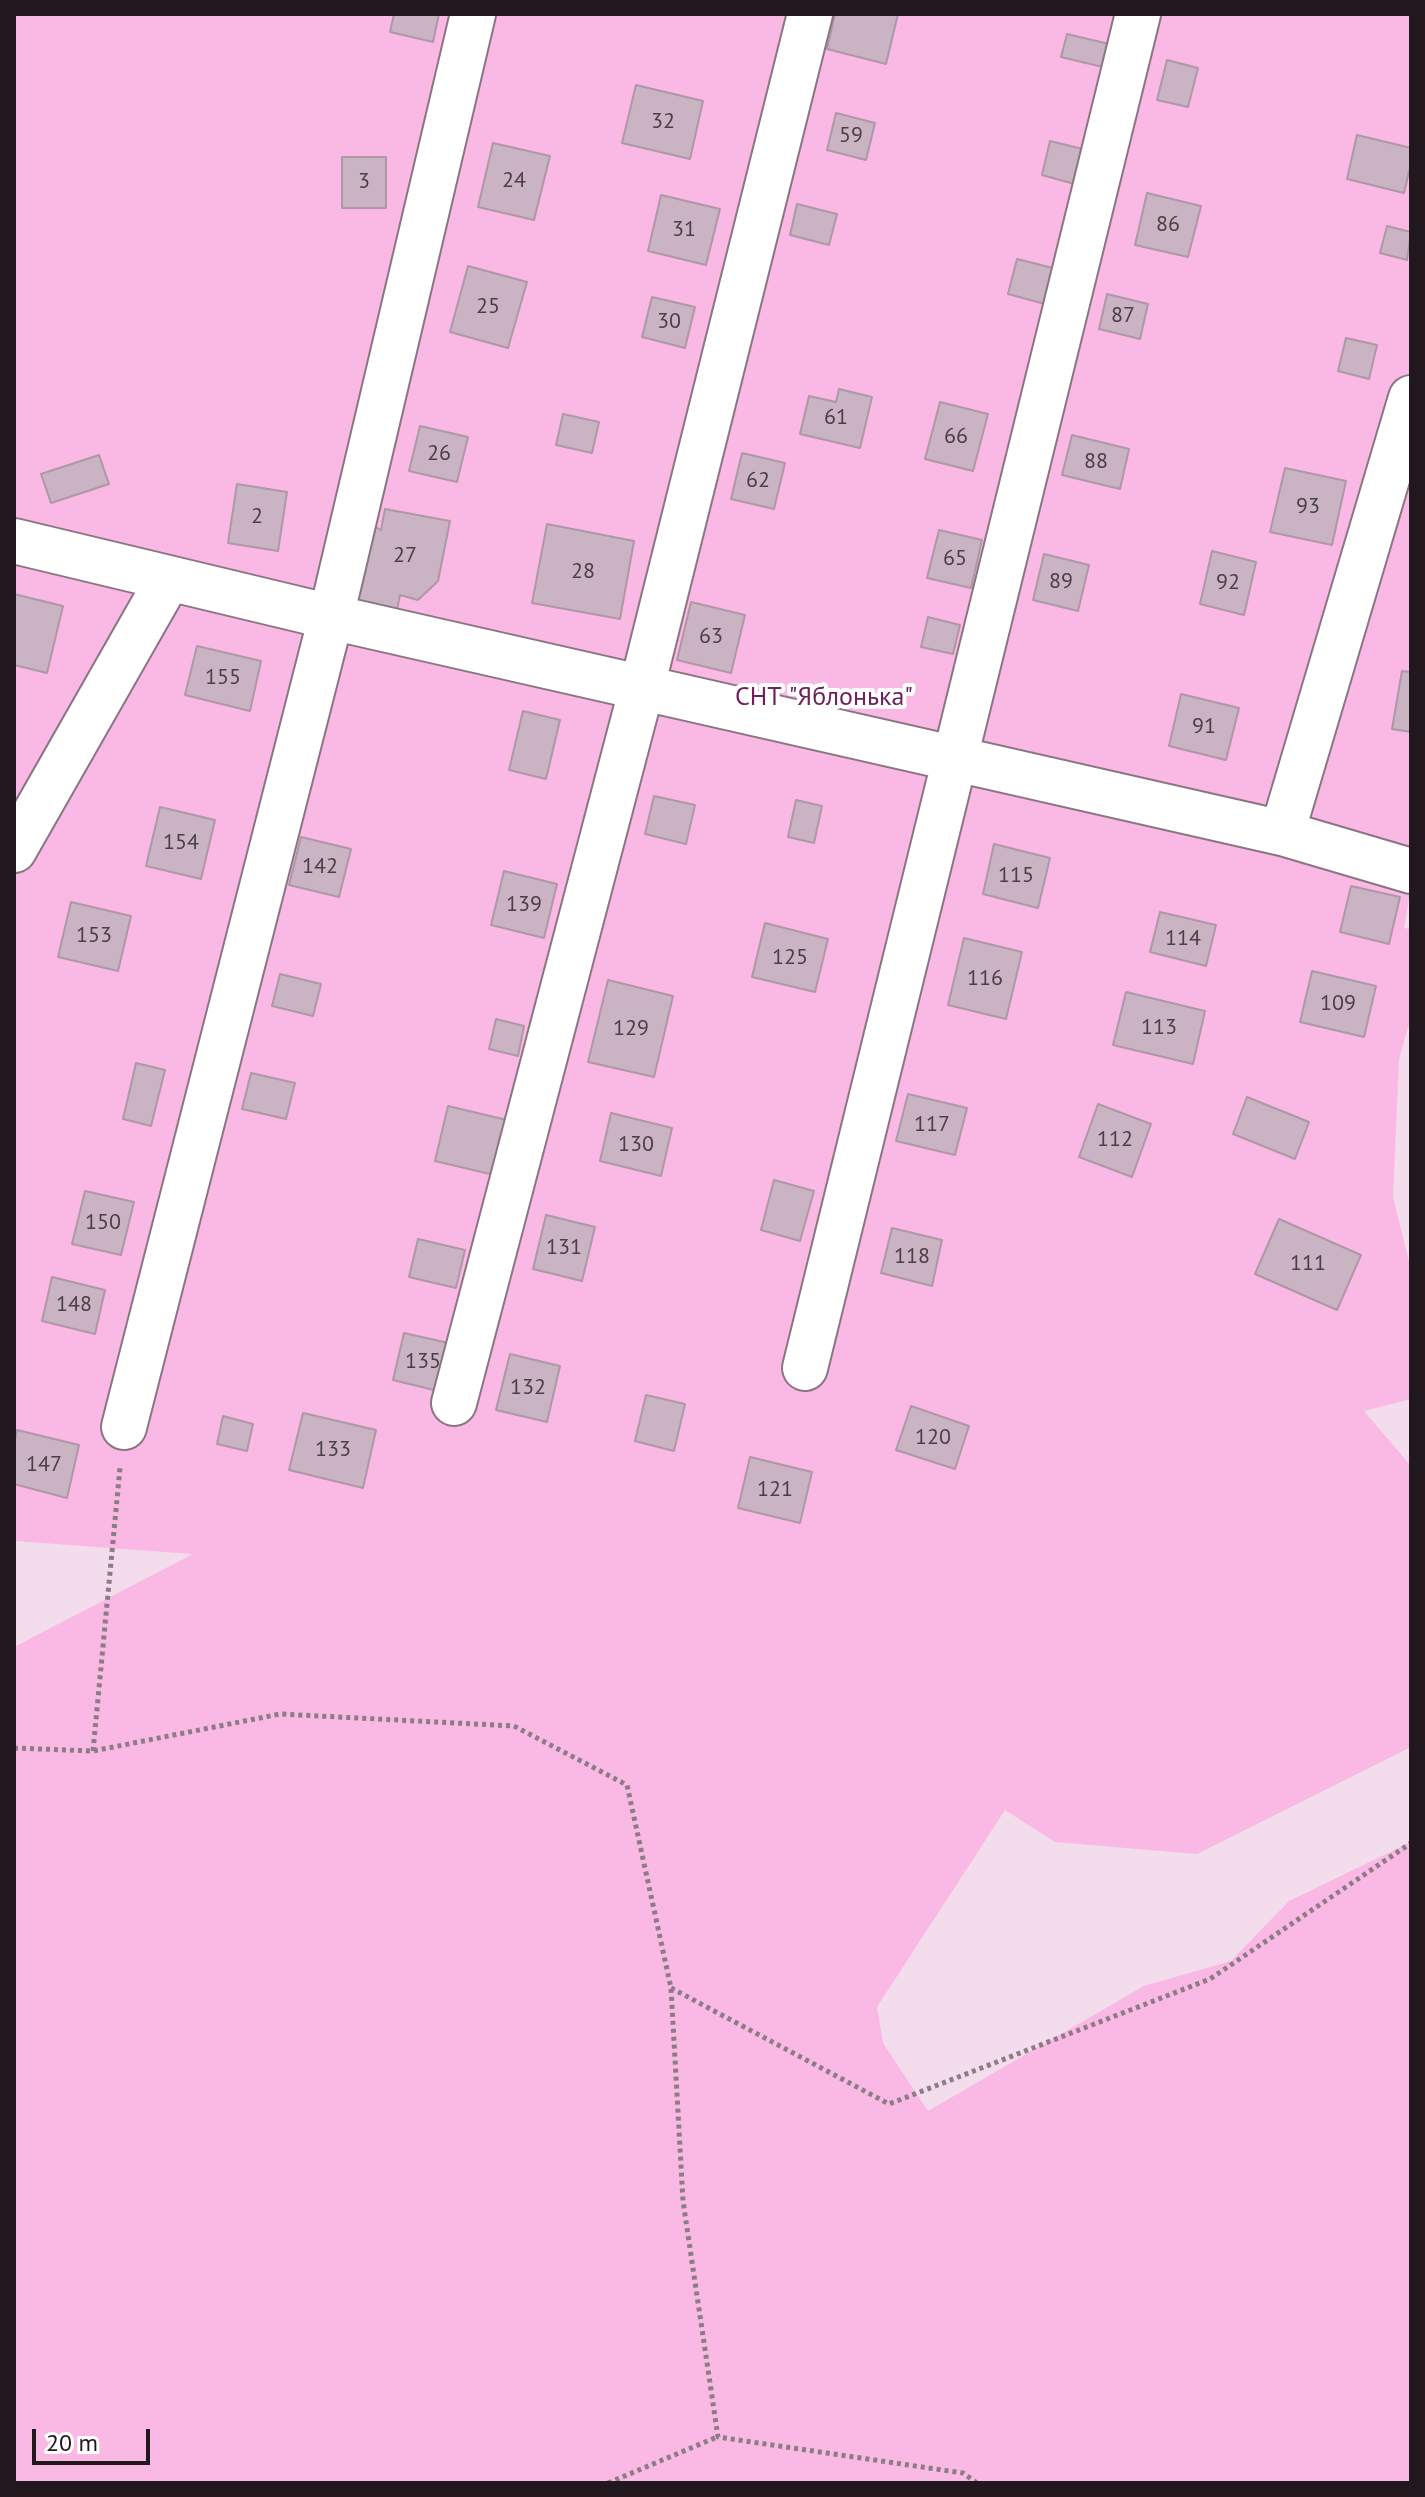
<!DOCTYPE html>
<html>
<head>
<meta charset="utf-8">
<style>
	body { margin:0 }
	#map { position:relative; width:1425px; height:2497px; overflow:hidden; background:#f3dceb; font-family:"PT Sans",sans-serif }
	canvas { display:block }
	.frame { position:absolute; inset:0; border:16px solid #20181d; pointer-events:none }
	.scale { position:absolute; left:32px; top:2429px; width:118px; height:36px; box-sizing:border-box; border:4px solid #20181d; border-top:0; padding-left:10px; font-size:24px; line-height:28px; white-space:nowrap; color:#20181d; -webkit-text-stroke:6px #fff; paint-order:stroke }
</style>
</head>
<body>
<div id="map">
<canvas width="1425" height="2497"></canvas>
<div class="frame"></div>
<div class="scale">20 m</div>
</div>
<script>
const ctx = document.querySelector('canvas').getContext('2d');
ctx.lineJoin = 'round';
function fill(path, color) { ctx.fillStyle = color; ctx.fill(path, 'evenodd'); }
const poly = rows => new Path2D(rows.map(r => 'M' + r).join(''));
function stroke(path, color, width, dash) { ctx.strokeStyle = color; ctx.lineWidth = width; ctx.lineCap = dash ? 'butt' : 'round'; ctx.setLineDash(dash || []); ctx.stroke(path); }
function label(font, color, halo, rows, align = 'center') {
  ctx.font = font + ' "PT Sans",sans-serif'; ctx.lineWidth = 8; ctx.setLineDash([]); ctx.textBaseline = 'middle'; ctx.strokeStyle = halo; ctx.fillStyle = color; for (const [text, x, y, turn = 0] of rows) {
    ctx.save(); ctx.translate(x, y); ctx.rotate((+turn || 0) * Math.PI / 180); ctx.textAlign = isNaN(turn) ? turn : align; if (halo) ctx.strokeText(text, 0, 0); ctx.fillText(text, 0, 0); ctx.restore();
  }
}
fill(poly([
	[14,14,1411,14,1411,888,1404,928,1411,929,1411,1017,1399,1059,1393,1197,1411,1270,1411,1399,1364,1411,1411,1466,1411,1747,1197,1854,1055,1842,1005,1810,877,2007,883,2043,928,2111,1144,1986,1231,1961,1289,1901,1411,1842,1411,2483,14,2483,14,1647,193,1554,14,1541]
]), '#fab8e4');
const building = poly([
	[394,14,439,14,433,42,390,32,394,14],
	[835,14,898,14,886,64,827,49,835,14],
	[1067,34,1109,44,1103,67,1061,57,1067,34],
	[1167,60,1198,68,1188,107,1157,100,1167,60],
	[636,85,703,101,690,159,622,143,636,85],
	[836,113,875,123,866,160,827,150,836,113],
	[1357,135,1411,148,1411,163,1404,193,1347,179,1357,135],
	[1050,141,1087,150,1078,185,1042,175,1050,141],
	[493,143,550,156,534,220,478,207,493,143],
	[342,157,386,157,386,208,342,208,342,157],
	[1147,193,1201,206,1188,257,1135,245,1147,193],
	[661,195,720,209,706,265,648,251,661,195],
	[797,204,837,214,829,245,790,235,797,204],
	[1387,226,1411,232,1407,260,1380,253,1387,226],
	[1017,259,1053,268,1045,304,1008,294,1017,259],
	[468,266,527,282,508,348,450,332,468,266],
	[1107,294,1148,304,1140,339,1099,329,1107,294],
	[652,297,695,307,685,348,642,337,652,297],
	[1346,338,1377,345,1369,379,1338,371,1346,338],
	[839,389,872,397,860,448,800,434,809,396,836,402,839,389],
	[940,402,988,414,973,471,925,459,940,402],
	[563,414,599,422,592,453,556,445,563,414],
	[420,426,468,437,457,482,409,471,420,426],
	[1072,435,1129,449,1120,489,1062,475,1072,435],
	[742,453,785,463,774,509,731,499,742,453],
	[99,455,109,484,51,503,41,474,99,455],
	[1285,468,1346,481,1332,545,1270,532,1285,468],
	[237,484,287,492,278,551,228,543,237,484],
	[385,509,450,521,438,581,418,600,400,595,397,610,356,600,374,526,381,530,385,509],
	[547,524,634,541,620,619,532,603,547,524],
	[939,530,982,540,971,588,927,578,939,530],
	[1212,551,1256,562,1244,615,1200,604,1212,551],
	[1044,554,1089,565,1078,611,1033,600,1044,554],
	[14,594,63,606,47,673,14,665,14,594],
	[691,602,745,615,731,673,677,660,691,602],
	[928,617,960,625,953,654,921,647,928,617],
	[197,646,261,661,250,711,185,695,197,646],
	[1402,671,1411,672,1411,732,1392,729,1402,671],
	[1181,694,1239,708,1226,760,1169,746,1181,694],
	[523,711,560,720,546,779,509,770,523,711],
	[654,796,695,805,686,844,645,834,654,796],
	[796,800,822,806,814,843,788,837,796,800],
	[160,807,215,820,201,879,146,866,160,807],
	[301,837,351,849,339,897,289,885,301,837],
	[994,844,1050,858,1038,908,983,894,994,844],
	[504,871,557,884,544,938,491,925,504,871],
	[1351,886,1400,897,1389,944,1340,932,1351,886],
	[71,902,131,916,118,971,58,957,71,902],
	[1160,912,1216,925,1206,966,1150,952,1160,912],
	[765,923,828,939,815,992,752,977,765,923],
	[964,938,1022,952,1006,1019,948,1005,964,938],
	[1312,971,1376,986,1364,1037,1300,1022,1312,971],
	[280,974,321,984,313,1016,272,1006,280,974],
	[608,980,673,996,654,1077,588,1062,608,980],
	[1126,992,1205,1011,1193,1064,1113,1045,1126,992],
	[496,1019,524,1026,518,1056,489,1049,496,1019],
	[136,1063,165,1070,151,1126,123,1119,136,1063],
	[251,1073,295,1083,286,1119,242,1109,251,1073],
	[908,1094,967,1108,955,1155,896,1141,908,1094],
	[1247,1097,1309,1122,1295,1159,1233,1134,1247,1097],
	[1098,1104,1151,1124,1132,1177,1079,1157,1098,1104],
	[448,1106,507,1120,494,1175,435,1161,448,1106],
	[611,1113,672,1128,661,1176,600,1161,611,1113],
	[774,1180,814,1191,800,1241,761,1230,774,1180],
	[85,1191,134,1202,121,1255,72,1244,85,1191],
	[546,1215,595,1227,582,1281,533,1269,546,1215],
	[1279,1219,1361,1255,1337,1310,1255,1274,1279,1219],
	[892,1228,942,1240,932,1286,881,1273,892,1228],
	[418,1239,465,1250,456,1288,409,1277,418,1239],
	[52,1277,105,1290,95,1334,42,1321,52,1277],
	[404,1333,453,1344,442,1392,393,1380,404,1333],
	[510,1354,560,1366,547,1422,496,1410,510,1354],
	[646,1395,685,1404,674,1451,635,1441,646,1395],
	[911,1406,969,1426,955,1469,896,1450,911,1406],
	[303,1413,376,1430,363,1488,289,1470,303,1413],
	[223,1416,253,1424,247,1451,217,1444,223,1416],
	[17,1430,79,1445,67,1498,14,1484,14,1444,17,1430],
	[750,1457,812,1472,800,1523,738,1508,750,1457]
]);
fill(building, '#cab3c2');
stroke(building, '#ae98a6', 2);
const minor = poly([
	[14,541,331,617,1282,833,1411,871],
	[1282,833,1411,398],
	[14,850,169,578],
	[805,1368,1138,14],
	[454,1403,642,687,810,14],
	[124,1427,331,617,473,14]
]);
stroke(minor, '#8a7683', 48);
stroke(poly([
	[14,1748,93,1751,280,1714,514,1726,627,1785,671,1988,683,2201,718,2437,963,2473,977,2483],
	[93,1751,120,1468],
	[671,1988,889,2104,1210,1979,1411,1843],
	[608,2483,717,2437]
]), '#8b7c86', 5, [4, 4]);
stroke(minor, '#fff', 44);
label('22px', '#4a3f46', null, [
	["32",663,122],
	["59",851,136],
	["24",514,181],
	["3",364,182],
	["86",1168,225],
	["31",684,230],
	["25",488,307],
	["87",1123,316],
	["30",669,322],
	["61",836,418],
	["66",956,437],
	["26",439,454],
	["88",1096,462],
	["62",758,481],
	["93",1308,507],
	["2",257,517],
	["27",405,556],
	["65",955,559],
	["28",583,572],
	["89",1061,582],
	["92",1228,583],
	["63",711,637],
	["155",223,678],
	["91",1204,727],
	["154",181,843],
	["142",320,867],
	["115",1016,876],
	["139",524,905],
	["153",94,936],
	["114",1183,939],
	["125",790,958],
	["116",985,979],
	["109",1338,1004],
	["113",1159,1028],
	["129",631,1029],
	["117",932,1125],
	["112",1115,1140],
	["130",636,1145],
	["150",103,1223],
	["131",564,1248],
	["118",912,1257],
	["111",1308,1264],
	["148",74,1305],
	["135",423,1362],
	["132",528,1388],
	["120",933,1438],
	["133",333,1450],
	["147",44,1465],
	["121",775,1490]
]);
label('26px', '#6f215b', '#fff', [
	["СНТ \"Яблонька\"",824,698]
]);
</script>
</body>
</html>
